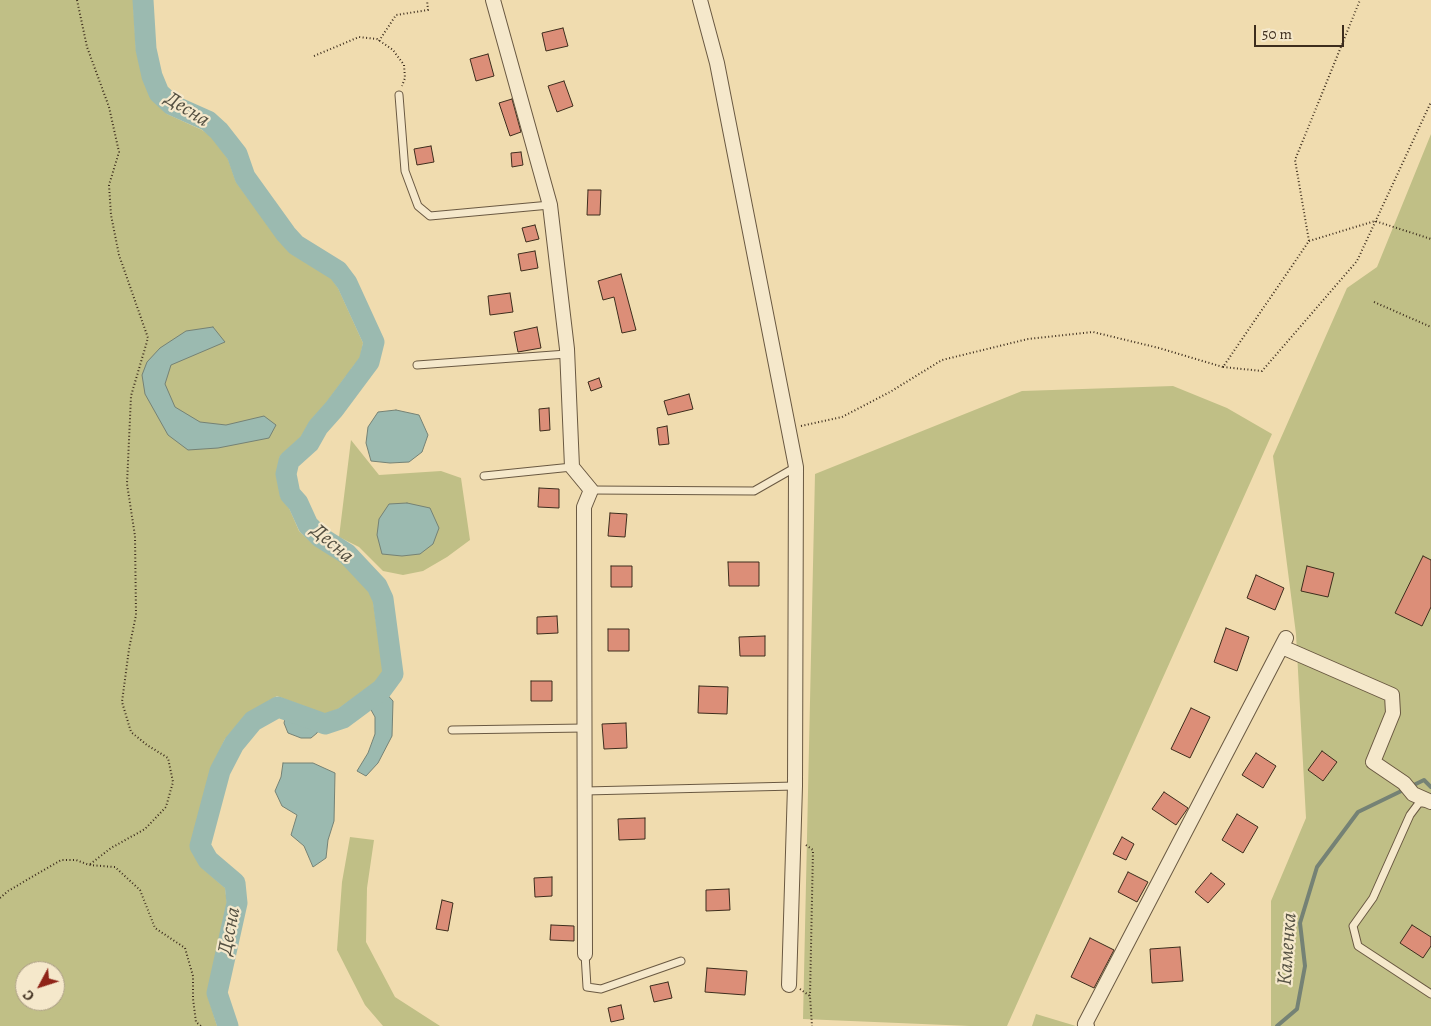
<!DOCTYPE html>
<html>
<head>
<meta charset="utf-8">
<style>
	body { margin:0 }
	#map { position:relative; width:1431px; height:1026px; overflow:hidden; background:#f0dcaf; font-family:Alegreya,serif }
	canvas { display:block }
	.north { position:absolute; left:15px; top:961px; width:50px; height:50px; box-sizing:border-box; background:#f5e8cb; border:1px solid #ab9d85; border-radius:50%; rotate:230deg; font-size:14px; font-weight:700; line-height:20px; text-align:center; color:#3d2d1d }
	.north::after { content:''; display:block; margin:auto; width:18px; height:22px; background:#8f2418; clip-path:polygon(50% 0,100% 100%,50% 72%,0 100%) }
	.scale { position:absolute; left:1254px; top:25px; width:90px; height:22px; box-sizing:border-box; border:2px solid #3d2d1d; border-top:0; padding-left:6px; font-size:15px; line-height:18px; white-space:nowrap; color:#3d2d1d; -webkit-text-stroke:4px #f5e8cb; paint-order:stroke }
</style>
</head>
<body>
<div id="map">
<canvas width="1431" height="1026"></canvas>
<div class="north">С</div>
<div class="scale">50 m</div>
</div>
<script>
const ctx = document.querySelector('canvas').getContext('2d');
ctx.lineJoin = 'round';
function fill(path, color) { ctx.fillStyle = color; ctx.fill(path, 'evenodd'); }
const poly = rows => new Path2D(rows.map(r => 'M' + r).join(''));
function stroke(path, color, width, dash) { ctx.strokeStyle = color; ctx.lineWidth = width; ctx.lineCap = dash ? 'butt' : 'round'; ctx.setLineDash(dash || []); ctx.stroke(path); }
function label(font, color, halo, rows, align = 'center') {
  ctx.font = font + ' Alegreya,serif'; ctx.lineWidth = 4.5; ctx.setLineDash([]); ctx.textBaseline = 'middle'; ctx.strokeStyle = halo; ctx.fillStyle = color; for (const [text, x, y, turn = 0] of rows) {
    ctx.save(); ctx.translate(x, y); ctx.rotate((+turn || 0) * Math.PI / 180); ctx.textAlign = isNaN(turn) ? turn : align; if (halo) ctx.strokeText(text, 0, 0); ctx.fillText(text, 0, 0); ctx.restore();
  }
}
fill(poly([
	[0,0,133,0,136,50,143,79,151,98,167,114,202,130,212,137,228,159,236,182,279,240,290,253,331,278,338,288,363,343,360,358,351,369,361,373,356,379,346,376,326,403,310,421,301,437,280,456,276,474,281,498,289,508,299,531,314,545,341,561,369,591,373,601,383,671,375,682,338,709,325,714,277,696,246,714,225,739,211,768,190,847,200,866,225,888,227,903,207,993,217,1026,0,1026],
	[25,971,55,971,55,1001,25,1001],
	[1431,134,1431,1026,1271,1026,1271,901,1306,818,1296,634,1273,456,1347,288,1377,267],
	[1173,386,1227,408,1272,434,1007,1026,970,1026,803,1019,815,474,1022,391],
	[351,440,379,475,441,471,461,478,470,540,447,557,423,571,403,575,383,571,359,547,339,537],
	[350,837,374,840,367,888,366,942,395,997,440,1026,383,1026,365,1005,337,950,342,882],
	[1036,1014,1076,1026,1032,1026]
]), '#c0bf86');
const water = poly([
	[213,327,225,342,171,365,165,384,175,407,200,422,226,425,264,416,276,425,269,438,218,448,188,450,168,435,145,394,142,375,147,362,160,348,186,331,213,327],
	[396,410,419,415,428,435,422,452,409,462,390,463,371,461,366,443,368,427,378,412,396,410],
	[407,503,430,508,439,528,433,544,420,554,402,556,382,554,377,535,379,519,389,504,407,503],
	[382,689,393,701,392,736,378,763,366,776,357,771,368,753,375,734,375,717,366,701,382,689],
	[287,710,322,723,317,733,311,738,301,738,288,733,284,723,287,710],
	[283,763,313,763,335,773,334,821,328,840,326,858,313,867,304,846,291,835,297,815,282,806,275,791,281,777,283,763]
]);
fill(water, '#9bbab0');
stroke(water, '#758275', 1);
stroke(poly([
	[1277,1026,1297,1009,1305,966,1300,923,1317,867,1358,812,1424,780,1431,787]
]), '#758275', 4);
stroke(poly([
	[143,0,146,49,152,76,159,93,172,105,208,121,219,131,237,154,245,177,286,234,296,245,338,271,347,283,374,342,369,362,334,409,318,427,309,443,289,461,286,474,290,494,298,503,308,525,320,537,347,554,377,586,383,599,393,674,382,689,343,718,325,724,278,707,253,721,234,744,220,771,200,846,208,860,235,883,237,903,217,993,228,1026]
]), '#9bbab0', 21);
const building = poly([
	[563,28,568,46,546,51,542,33,563,28],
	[488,54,494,76,476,81,470,59,488,54],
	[564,81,573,106,557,112,548,86,564,81],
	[512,99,521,132,510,136,499,103,512,99],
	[431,146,434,162,417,165,414,149,431,146],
	[521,152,523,165,512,167,511,153,521,152],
	[588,190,601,190,600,215,587,215,588,190],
	[535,225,539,239,526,242,522,228,535,225],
	[535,251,538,268,521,271,518,254,535,251],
	[621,274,636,330,622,333,614,297,603,300,598,281,621,274],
	[510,293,513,312,490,315,488,296,510,293],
	[537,327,541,348,518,352,514,332,537,327],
	[599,378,602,387,591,391,588,382,599,378],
	[689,394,693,409,668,415,664,401,689,394],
	[549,408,550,430,540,431,539,409,549,408],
	[667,426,669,444,659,445,657,428,667,426],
	[539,488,559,489,559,508,538,507,539,488],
	[610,513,627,514,625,537,608,536,610,513],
	[1423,556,1431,560,1431,607,1422,626,1395,613,1423,556],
	[728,562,759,562,759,586,729,586,728,562],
	[611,566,632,566,632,587,611,587,611,566],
	[1307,566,1334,573,1328,597,1301,591,1307,566],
	[1256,575,1284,588,1275,610,1247,598,1256,575],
	[557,616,558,633,537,634,537,617,557,616],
	[1226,628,1249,637,1237,671,1214,662,1226,628],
	[608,629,629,629,629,651,608,651,608,629],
	[765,636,765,656,740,656,739,637,765,636],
	[531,681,552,681,552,701,531,701,531,681],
	[699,686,728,687,727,714,698,713,699,686],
	[1191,708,1210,717,1190,758,1171,749,1191,708],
	[626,723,627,748,604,749,602,724,626,723],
	[1322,751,1337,762,1323,781,1308,770,1322,751],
	[1256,753,1276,766,1263,788,1242,775,1256,753],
	[1164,792,1188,808,1176,825,1152,809,1164,792],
	[1237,814,1258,827,1243,853,1222,840,1237,814],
	[645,818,645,839,619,840,618,819,645,818],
	[1122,837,1134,844,1126,860,1113,854,1122,837],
	[1128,872,1148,882,1137,902,1118,892,1128,872],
	[1211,873,1225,884,1208,903,1195,892,1211,873],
	[552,877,552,896,535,897,534,878,552,877],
	[729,889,730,910,706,911,706,890,729,889],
	[442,900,453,903,448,931,436,929,442,900],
	[551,925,574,926,574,941,550,940,551,925],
	[1412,925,1431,937,1431,946,1423,958,1400,943,1412,925],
	[1090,938,1114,950,1094,988,1071,977,1090,938],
	[1180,947,1183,981,1152,983,1150,949,1180,947],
	[707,968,747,971,745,995,705,992,707,968],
	[668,982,672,998,654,1002,650,986,668,982],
	[621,1005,624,1019,611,1022,608,1008,621,1005]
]);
fill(building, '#dc8e78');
stroke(building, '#3d2d1d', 1);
const lane = poly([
	[399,95,405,171,418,206,430,216,550,205],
	[417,365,567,354],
	[484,476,572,467],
	[591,490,754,491,796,467],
	[452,730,584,728],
	[585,791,795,786],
	[1426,803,1419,803,1410,815,1373,898,1353,926,1358,946,1431,994],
	[585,954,587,987,601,989,681,961]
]);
const street = poly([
	[493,0,550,205,567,349,572,467,591,490,584,507,585,954],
	[700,0,717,63,796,467,795,786,789,985],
	[1282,647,1392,695,1393,713,1373,762,1404,783,1413,794,1431,802],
	[1087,1026,1085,1024,1286,638]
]);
stroke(lane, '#6a5942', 9);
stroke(street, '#6a5942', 16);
stroke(poly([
	[77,0,87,47,109,107,119,152,109,185,111,215,119,255,148,338,131,396,127,484,135,536,136,615,129,649,122,702,131,732,147,745,168,758,173,782,166,807,145,829,111,848,89,865],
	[379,41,396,15,428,10,427,0],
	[314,56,359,37,377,39,393,50,404,65,405,78,402,86],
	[1309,241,1375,221,1431,239],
	[1374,302,1431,327],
	[1223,367,1262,371,1357,261,1431,102],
	[801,426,842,417,890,392,942,360,1028,339,1093,332,1159,348,1223,367,1309,241,1295,160,1360,0],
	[806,845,813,850,810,996],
	[0,898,8,891,61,860,76,860,89,865,115,867,140,890,155,928,185,948,193,976,193,999,196,1022,201,1026],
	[800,989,810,996,812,1026]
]), '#3d2d1d', 2, [1, 2.5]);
stroke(lane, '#f5e8cb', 7);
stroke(street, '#f5e8cb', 14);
label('italic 21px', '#545042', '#f5e8cb', [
	["Десна",187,110,32],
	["Десна",332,544,40],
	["Десна",230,931,-79],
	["Каменка",1288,949,-86]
]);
</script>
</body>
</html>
